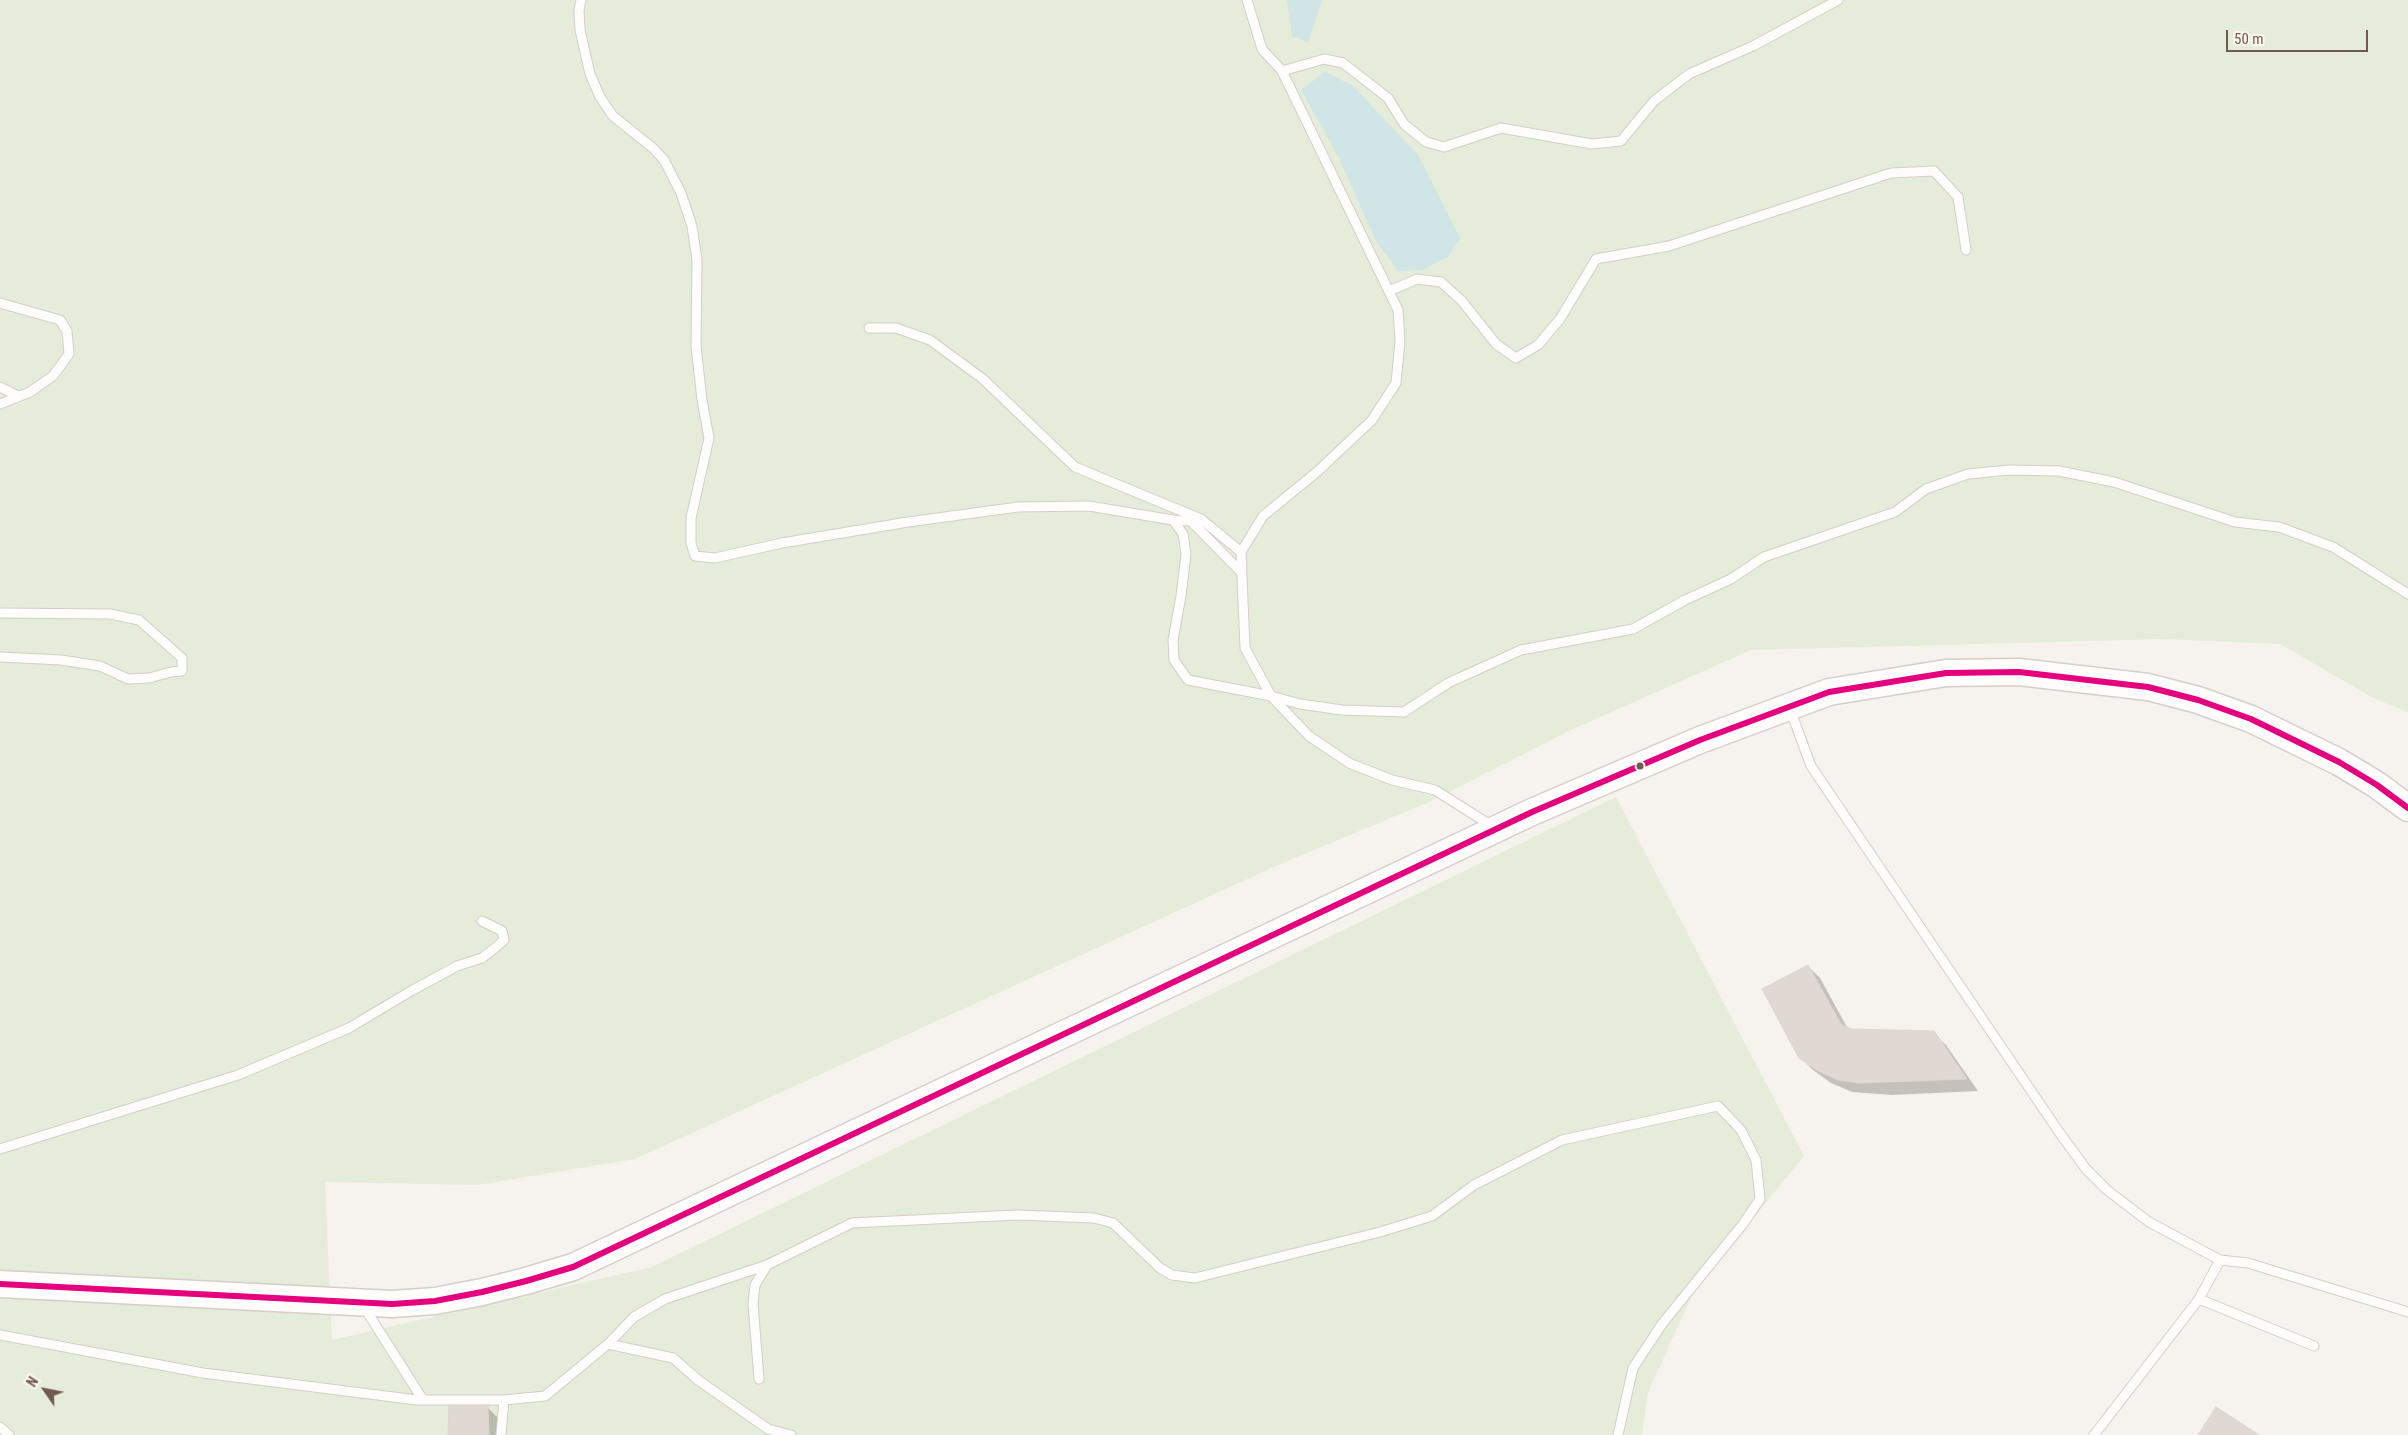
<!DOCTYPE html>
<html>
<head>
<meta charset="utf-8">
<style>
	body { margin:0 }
	#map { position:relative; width:2408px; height:1435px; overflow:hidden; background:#f6f2ed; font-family:"Roboto Condensed",sans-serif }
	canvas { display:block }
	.north { position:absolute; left:20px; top:1365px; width:50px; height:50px; -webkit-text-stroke:4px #fdf7ef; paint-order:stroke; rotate:303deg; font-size:14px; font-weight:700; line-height:20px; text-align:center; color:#72594f }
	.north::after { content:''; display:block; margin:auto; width:18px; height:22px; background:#72594f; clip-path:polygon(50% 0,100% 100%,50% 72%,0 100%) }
	.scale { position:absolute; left:2226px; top:30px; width:142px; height:22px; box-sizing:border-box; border:2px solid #72594f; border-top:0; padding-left:6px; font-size:15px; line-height:18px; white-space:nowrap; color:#72594f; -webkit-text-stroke:4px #fdf7ef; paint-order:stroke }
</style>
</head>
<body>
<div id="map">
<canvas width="2408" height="1435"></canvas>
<div class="north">N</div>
<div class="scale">50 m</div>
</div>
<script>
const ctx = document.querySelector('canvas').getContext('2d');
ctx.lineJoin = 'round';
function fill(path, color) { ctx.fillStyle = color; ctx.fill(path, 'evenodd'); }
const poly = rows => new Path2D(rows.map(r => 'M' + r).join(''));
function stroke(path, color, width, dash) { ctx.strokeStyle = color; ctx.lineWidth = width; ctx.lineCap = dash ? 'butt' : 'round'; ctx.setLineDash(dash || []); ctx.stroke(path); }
fill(poly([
	[0,0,2408,0,2408,712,2377,700,2280,644,2165,639,1751,650,1571,730,1429,802,1278,865,635,1159,477,1185,325,1182,332,1340,652,1267,1616,797,1804,1156,1695,1289,1648,1392,1642,1435,0,1435]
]), '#e5ecd9');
fill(poly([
	[1287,0,1322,0,1308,42,1292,36],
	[1325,72,1353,86,1418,155,1460,238,1448,257,1422,270,1398,271,1376,241,1337,154,1301,90]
]), '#d0e5e5');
fill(poly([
	[1808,966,1820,978,1848,1029,1933,1033,1946,1045,1978,1091,1892,1095,1852,1092,1831,1083,1813,1070,1800,1057],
	[488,1408,500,1420,500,1435,449,1435]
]), '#0003');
const building = poly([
	[1808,965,1841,1024,1851,1029,1934,1031,1967,1079,1860,1083,1838,1080,1818,1071,1799,1058,1762,989,1808,965],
	[449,1406,488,1406,489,1435,448,1435,449,1406],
	[2216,1407,2259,1435,2198,1435,2216,1407]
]);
fill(building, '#dfd8d3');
stroke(building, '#ded5d0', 1);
const lane = poly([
	[581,0,579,10,580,30,590,74,600,97,613,116,654,149,664,160,681,193,692,226,697,260,696,346,702,400,709,438,691,518,691,543,695,556,715,558,782,543,908,522,1018,507,1089,506,1173,520],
	[1247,0,1262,49,1282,71,1398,310,1400,341,1396,383,1372,420,1318,471,1263,516,1241,552,1245,648,1271,696,1309,736,1349,763,1392,780,1435,790,1492,826],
	[1282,71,1324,59,1343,63,1388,98,1404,124,1426,142,1444,147,1501,128,1592,144,1621,141,1654,101,1689,74,1753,46,1838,0],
	[1389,291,1417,279,1441,282,1462,301,1496,344,1516,358,1538,345,1560,319,1596,259,1669,246,1891,173,1934,171,1958,197,1966,250],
	[0,303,60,320,67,331,69,354,53,376,30,392,0,404],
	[869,328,896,328,930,340,983,379,1075,467,1201,519,1241,552],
	[0,387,18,396],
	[1241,572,1191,521,1173,520,1183,534,1186,554,1181,596,1173,640,1174,660,1188,680,1271,696,1300,704,1342,710,1404,712,1448,683,1521,650,1633,629,1685,600,1731,579,1764,557,1895,512,1926,489,1968,474,2009,470,2059,471,2114,482,2235,522,2279,527,2333,547,2408,594],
	[0,613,110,614,139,620,182,658,182,671,171,672,149,678,128,679,100,666,61,660,0,657],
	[1790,709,1811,766,2059,1132,2086,1169,2107,1190,2149,1222,2220,1260,2248,1263,2408,1312],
	[0,1149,238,1075,349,1028,411,991,457,966,482,958,495,948,504,940,502,931,482,921],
	[767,1265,852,1223,1017,1215,1094,1218,1113,1223,1160,1268,1172,1275,1195,1278,1380,1232,1432,1216,1474,1185,1562,1140,1718,1106,1741,1130,1756,1160,1760,1199,1743,1224,1662,1324,1633,1368,1618,1435],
	[2199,1299,2314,1346],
	[364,1307,423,1400],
	[0,1335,203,1373,417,1400,504,1400,545,1396,608,1344,673,1358,698,1380,768,1429,791,1435],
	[608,1344,634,1317,665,1299,767,1265,755,1285,753,1304,759,1379],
	[0,1427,9,1435],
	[501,1435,504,1400],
	[2094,1435,2199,1299,2220,1260]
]);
const secondary = poly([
	[0,1284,392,1304,435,1301,482,1292,526,1281,573,1267,1532,812,1700,740,1829,692,1946,673,2019,672,2148,687,2198,700,2251,719,2339,762,2377,785,2408,808]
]);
stroke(lane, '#d4cec8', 11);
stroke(secondary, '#d6ceca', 29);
stroke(lane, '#fefdfc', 9);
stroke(secondary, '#fefdfc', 26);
stroke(poly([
	[0,1284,392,1304,435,1301,482,1292,526,1281,573,1267,1532,812,1700,740,1829,692,1946,673,2019,672,2148,687,2198,700,2251,719,2339,762,2377,785,2408,808]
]), '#e5007d', 6);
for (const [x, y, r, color] of [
	[1640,766,4.5,"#72594f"]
]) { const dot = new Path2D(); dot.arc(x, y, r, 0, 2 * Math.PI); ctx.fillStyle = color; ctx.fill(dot); stroke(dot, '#fdf7ef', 2); }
</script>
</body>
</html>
